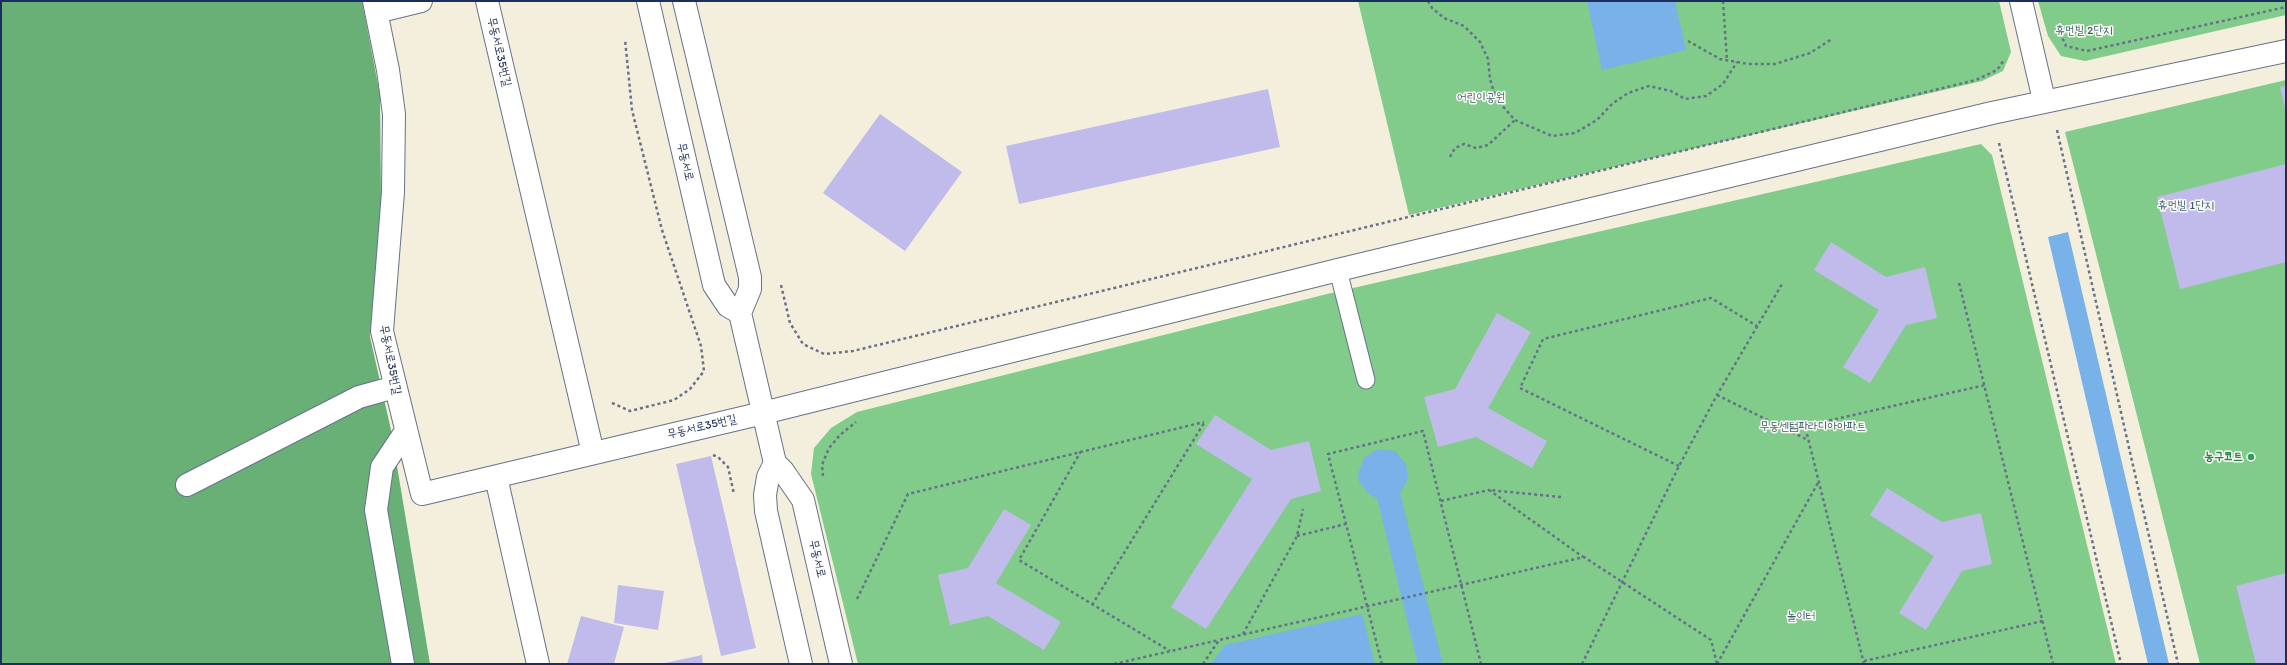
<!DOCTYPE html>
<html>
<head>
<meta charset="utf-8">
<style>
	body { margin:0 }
	#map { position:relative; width:2287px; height:665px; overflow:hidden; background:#f4efdc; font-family:Itim,sans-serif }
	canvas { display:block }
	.frame { position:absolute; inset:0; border:2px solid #1b2f5e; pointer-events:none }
</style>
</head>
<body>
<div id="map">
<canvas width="2287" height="665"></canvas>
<div class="frame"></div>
</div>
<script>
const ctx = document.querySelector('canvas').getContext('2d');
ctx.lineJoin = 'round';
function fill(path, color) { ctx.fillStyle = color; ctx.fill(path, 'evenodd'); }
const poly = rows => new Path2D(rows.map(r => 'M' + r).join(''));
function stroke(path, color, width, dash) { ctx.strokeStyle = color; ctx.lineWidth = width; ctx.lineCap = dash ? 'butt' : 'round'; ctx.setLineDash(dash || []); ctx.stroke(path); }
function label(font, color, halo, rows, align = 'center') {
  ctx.font = font + ' Itim,"Poor Story",sans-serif'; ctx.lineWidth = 3; ctx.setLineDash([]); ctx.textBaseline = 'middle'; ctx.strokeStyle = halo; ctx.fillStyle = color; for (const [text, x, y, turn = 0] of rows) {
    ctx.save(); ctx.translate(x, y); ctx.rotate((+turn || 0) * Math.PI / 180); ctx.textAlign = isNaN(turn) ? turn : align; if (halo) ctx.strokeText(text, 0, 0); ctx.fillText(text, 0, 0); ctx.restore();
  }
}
fill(poly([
	[1358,1,1999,1,2011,52,2003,71,1982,81,1409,215],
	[2038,1,2286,1,2286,15,2085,61,2061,56,2048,36],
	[2286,80,2286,664,2200,664,2065,132],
	[1981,144,1992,155,2116,664,858,664,811,474,814,448,831,428,857,412,1327,294]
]), '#81cc8a');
fill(poly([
	[1,1,362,1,380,95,381,200,370,337,391,430,430,664,1,664]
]), '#68b076');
fill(poly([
	[1587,1,1675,1,1686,50,1602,70],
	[2068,232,2169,664,2148,664,2048,237],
	[1378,449,1395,451,1406,464,1408,479,1400,493,1443,664,1418,664,1377,498,1370,495,1359,482,1358,474,1364,458],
	[1362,614,1375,664,1211,664,1225,645]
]), '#79b1e9');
fill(poly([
	[2286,86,2286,108,2285,108,2280,87],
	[1268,89,1280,147,1019,204,1006,146],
	[880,114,962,172,905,251,823,193],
	[2286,164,2286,262,2180,289,2157,197],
	[1831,242,1886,277,1925,267,1937,318,1906,325,1870,383,1843,367,1879,310,1814,270],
	[1497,313,1531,332,1488,408,1547,441,1532,468,1476,437,1438,447,1424,397,1455,389],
	[1215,415,1271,450,1309,441,1321,491,1291,499,1206,629,1171,607,1252,479,1196,444],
	[711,456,756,648,721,656,676,464],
	[1887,488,1942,522,1981,513,1992,564,1962,571,1926,630,1899,613,1934,556,1870,515],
	[1004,509,1031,525,996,583,1061,622,1044,650,988,616,950,625,938,575,968,568],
	[2286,573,2286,664,2256,664,2236,586],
	[618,585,664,591,658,630,614,623],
	[581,616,624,627,614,664,567,664],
	[702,655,703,664,665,664,665,663]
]), '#c1bbeb');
const service = poly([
	[1338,270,1366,380]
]);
const minor = poly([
	[374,1,388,70,394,114,393,192,382,331,422,494,763,413,1338,270,1992,113,2286,51],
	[487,1,593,453],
	[2021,1,2044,100],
	[376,12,421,1],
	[496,477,538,664],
	[187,485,359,397,395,387],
	[403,664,376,510,382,467,406,431]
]);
const secondary = poly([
	[648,1,714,285,728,306,740,313],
	[684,1,750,277,750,289,740,313,775,463,783,471,803,500,841,664],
	[775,463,768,477,765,495,766,511,801,664]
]);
stroke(service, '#67728a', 19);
stroke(minor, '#67728a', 24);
stroke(secondary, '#67728a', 24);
stroke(poly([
	[1428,1,1432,8,1444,18,1464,26,1480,42,1488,59,1490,79,1496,99,1515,120,1552,136,1575,133,1597,120,1612,104,1628,93,1649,86,1671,91,1685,99,1706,96,1723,84,1737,62],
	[1723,1,1727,61],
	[2060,33,2066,46,2087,51,2286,7],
	[1688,41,1720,59,1748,64,1775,64,1810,53,1832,39],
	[2057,130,2178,664],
	[1999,143,2121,664],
	[1450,157,1455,148,1464,144,1476,148,1488,145,1515,120],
	[1959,283,2053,664],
	[781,285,790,323,803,344,824,354,853,351,1976,80,1997,70,2004,60],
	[1717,395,1808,440],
	[612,403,630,411,674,400,690,389,704,371,701,346,662,230,632,110,625,39],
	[1081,451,1019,560,1170,651],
	[713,455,718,457,728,467,734,494],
	[1679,466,1520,388,1543,339,1711,298,1757,326],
	[823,476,822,465,829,448,840,435,856,422],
	[1561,497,1489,490,1583,557],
	[1441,501,1489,490],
	[1297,536,1346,524],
	[857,599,908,494,1204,422],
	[1092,605,1204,423],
	[1243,634,1297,536,1303,509],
	[1864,661,2043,621],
	[1114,664,1219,640],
	[1203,664,1219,640,1584,557,1711,640,1717,664],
	[1382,664,1328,454,1423,431,1481,664],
	[1582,664,1679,466,1717,395,1782,284],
	[1717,664,1819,481],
	[1864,664,1805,426,1985,385]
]), '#67728a', 2.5, [3, 3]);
stroke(service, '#fff', 17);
stroke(minor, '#fff', 22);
stroke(secondary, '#fff', 22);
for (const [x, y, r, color] of [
	[2251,457,4,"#2e9e5b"]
]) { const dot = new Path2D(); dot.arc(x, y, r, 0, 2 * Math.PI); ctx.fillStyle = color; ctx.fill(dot); stroke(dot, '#fdfcf7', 1.5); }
label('12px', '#3a5e6b', '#fdfcf7', [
	["휴먼빌 2단지",2084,31],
	["어린이공원",1481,98],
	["휴먼빌 1단지",2186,206],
	["무동센텀파라디아아파트",1813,427],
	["놀이터",1801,617]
]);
label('12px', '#1b2f5e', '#fdfcf7', [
	["무동서로35번길",499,52,77],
	["무동서로",685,162,77],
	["무동서로35번길",390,360,79],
	["무동서로35번길",702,427,-13],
	["무동서로",817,559,77]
]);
label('bold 12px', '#27864d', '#fdfcf7', [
	["농구코트",2243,457]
], 'right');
</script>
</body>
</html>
